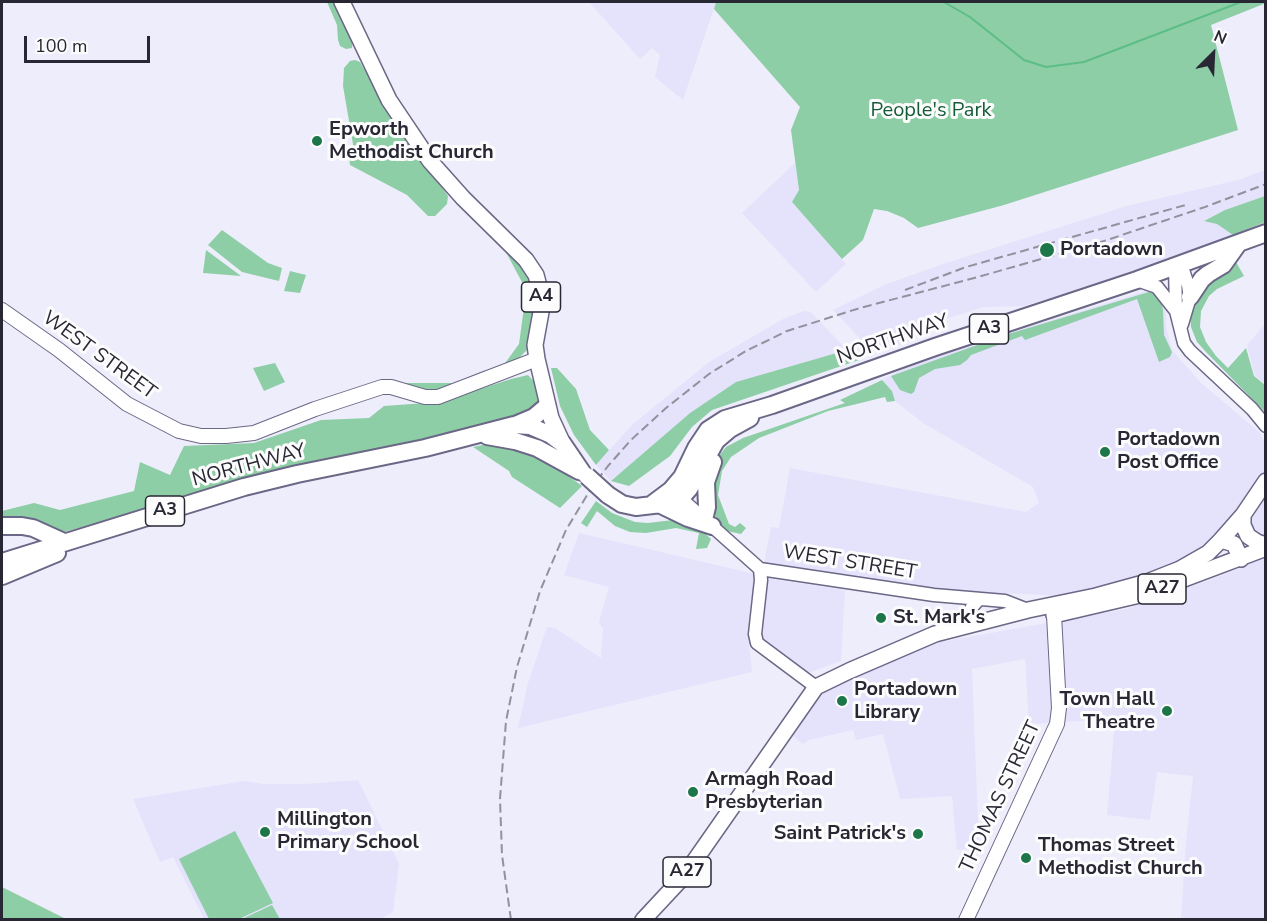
<!DOCTYPE html>
<html>
<head>
<meta charset="utf-8">
<style>
	body { margin:0 }
	#map { position:relative; width:1267px; height:921px; overflow:hidden; background:#eeedfb; font-family:"Nunito Sans",sans-serif }
	canvas { display:block }
	.frame { position:absolute; inset:0; border:3px solid #282734; pointer-events:none }
	.north { position:absolute; left:1183px; top:24px; width:60px; height:60px; -webkit-text-stroke:4px #fcfcfc; paint-order:stroke; rotate:24deg; font-size:16px; font-weight:700; line-height:24px; text-align:center; color:#282734 }
	.north::after { content:''; display:block; margin:auto; width:21px; height:27px; background:#282734; clip-path:polygon(50% 0,100% 100%,50% 72%,0 100%) }
	.scale { position:absolute; left:24px; top:36px; width:126px; height:27px; box-sizing:border-box; border:3px solid #282734; border-top:0; padding-left:8px; font-size:18px; line-height:21px; white-space:nowrap; color:#282734; -webkit-text-stroke:4px #fcfcfc; paint-order:stroke }
</style>
</head>
<body>
<div id="map">
<canvas width="1267" height="921"></canvas>
<div class="frame"></div>
<div class="north">N</div>
<div class="scale">100 m</div>
</div>
<script>
const ctx = document.querySelector('canvas').getContext('2d');
ctx.lineJoin = 'round';
function fill(path, color) { ctx.fillStyle = color; ctx.fill(path, 'evenodd'); }
const poly = rows => new Path2D(rows.map(r => 'M' + r).join(''));
function stroke(path, color, width, dash) { ctx.strokeStyle = color; ctx.lineWidth = width; ctx.lineCap = dash ? 'butt' : 'round'; ctx.setLineDash(dash || []); ctx.stroke(path); }
function label(font, color, halo, rows, align = 'center') {
  ctx.font = font + ' "Nunito Sans",sans-serif'; ctx.lineWidth = 6; ctx.setLineDash([]); ctx.textBaseline = 'middle'; ctx.strokeStyle = halo; ctx.fillStyle = color; for (const [text, x, y, turn = 0] of rows) {
    ctx.save(); ctx.translate(x, y); ctx.rotate((+turn || 0) * Math.PI / 180); ctx.textAlign = isNaN(turn) ? turn : align; if (halo) ctx.strokeText(text, 0, 0); ctx.fillText(text, 0, 0); ctx.restore();
  }
}
fill(poly([
	[589,2,716,2,683,100,655,77,660,55,652,48,640,59],
	[795,163,799,190,792,202,846,264,816,292,742,213],
	[1265,170,1265,196,1225,210,1205,220,1217,224,1233,235,1112,279,1023,306,984,307,948,318,904,344,872,351,833,310,884,285,940,265,1127,206,1238,180],
	[1149,290,1158,294,1163,300,1166,312,1166,327,1172,350,1200,382,1259,432,1265,443,1265,471,1219,536,1178,563,1070,596,948,591,764,563,771,527,779,528,790,468,1026,512,1039,503,1033,487,923,423,895,401,892,391,882,380,905,368,980,342],
	[804,311,811,312,847,350,736,382,690,413,611,481,596,465,632,425,709,362,785,318],
	[1265,324,1265,384,1255,376,1247,345],
	[1265,493,1265,539,1253,535,1249,523,1255,508],
	[579,533,755,574,748,635,752,672,518,728,528,683,547,627,555,628,601,658,603,629,599,622,609,587,564,575],
	[1265,558,1265,919,1181,919,1186,842,1193,776,1157,772,1150,820,1107,815,1115,719,1029,724,1025,659,972,669,979,848,957,850,952,796,900,799,883,734,856,740,853,730,809,740,803,744,786,731,816,687,841,681,940,642,1126,609,1207,581],
	[764,578,845,590,841,661,805,674,757,634],
	[358,780,399,864,393,912,378,920,204,919,173,857,160,862,133,799,244,781,263,784,305,784]
]), '#e5e2fc');
fill(poly([
	[327,2,336,2,353,38,352,48,346,49,340,46,338,40,337,25],
	[716,2,1265,2,1266,3,1211,25,1238,130,1004,205,918,228,904,218,887,211,874,209,863,240,842,259,792,202,799,190,791,130,800,107,714,9],
	[355,60,360,62,396,123,448,196,447,204,435,216,428,216,407,195,350,165,349,157,353,144,343,86,344,68,350,61],
	[1265,196,1265,222,1233,235,1217,224,1204,221,1225,210],
	[222,230,268,263,282,268,279,281,242,272,208,245],
	[501,243,532,275,538,295,530,347,519,358,503,366,519,344,525,300,523,284],
	[206,250,241,276,203,273],
	[1236,262,1244,276,1217,289,1209,296,1201,311,1200,327,1206,342,1216,356,1228,368,1246,348,1254,376,1265,385,1265,412,1206,352,1197,342,1191,327,1190,310,1193,298,1225,266],
	[290,271,306,275,300,293,284,291],
	[1149,292,1154,293,1161,300,1163,310,1164,335,1172,352,1170,357,1161,361,1159,362,1137,299,1025,340,1022,336,971,355,967,360,960,365,935,369,919,378,914,392,911,394,900,390,891,376,1005,335],
	[847,350,859,360,712,410,692,427,670,456,629,486,611,481,690,413,736,382],
	[275,363,285,382,264,391,253,368],
	[551,368,557,368,576,389,590,430,609,450,596,465,574,435,560,406],
	[485,370,472,381,434,392,395,383,455,383],
	[528,375,538,386,540,401,514,421,315,464,60,533,2,520,2,511,34,503,60,510,134,491,140,462,170,475,184,446,254,443,321,420,369,418,384,406,440,402,511,379],
	[882,380,892,391,895,401,887,402,885,397,828,411,759,438,731,457,722,471,718,495,729,524,735,527,740,523,746,528,741,534,727,531,721,526,711,507,715,461,726,447,743,438,845,403,840,400],
	[498,442,543,457,582,486,560,508,512,477,509,471,473,447],
	[596,501,612,513,635,522,648,523,673,520,702,531,711,539,707,548,696,549,699,533,676,528,646,533,630,532,615,526,597,511,587,527,581,523],
	[235,831,273,903,239,919,209,919,179,859],
	[2,887,66,919,2,919],
	[272,905,280,919,242,919]
]), '#8dcea6');
stroke(poly([
	[944,2,970,17,1024,60,1046,67,1084,62,1241,2]
]), '#5dbd87', 2);
const tertiary = poly([
	[1181,264,1188,285,1190,297,1182,324],
	[1175,267,1176,311,1184,343,1190,351,1252,409,1266,426],
	[1137,280,1157,287,1176,311],
	[676,494,760,569,761,580,755,634,757,643,816,687],
	[760,569,934,595,1005,601,1028,610],
	[971,625,970,613,972,607,978,600]
]);
const secondary = poly([
	[2,310,59,350,127,404,179,431,201,436,226,436,254,433,315,409,382,387,391,387,425,397,438,397,537,359],
	[966,920,1057,724,1059,708,1054,615]
]);
const primary = poly([
	[342,2,389,100,430,161,463,198,526,260,536,275,540,290,541,312,535,345,537,359,551,418,563,444],
	[1243,515,1243,525,1248,536,1257,542,1266,545],
	[1221,540,1234,544,1241,559],
	[1054,615,1144,594,1266,548],
	[643,920,684,876,816,687,849,671,935,634,1028,610,1096,596,1147,582,1180,569,1208,553,1221,540,1243,515,1266,481]
]);
const trunk = poly([
	[1190,297,1202,279,1208,274,1223,265,1238,244],
	[515,425,534,417,547,406],
	[487,436,515,441,537,448,579,471],
	[608,495,622,504,636,507,670,503,681,498,689,489,716,441,730,429,750,418],
	[659,504,688,518,712,526],
	[651,505,671,490,682,477,696,448,708,430,725,419,772,405,935,347,1137,280,1266,233],
	[704,520,707,507,706,482,713,462],
	[2,526,22,526,33,528,64,542],
	[2,562,244,487,297,474,425,448,514,425,530,426,551,435,563,444,582,472],
	[2,576,57,553]
]);
stroke(tertiary, '#6b6786', 15);
stroke(secondary, '#6b6786', 16);
stroke(primary, '#6b6786', 18);
stroke(trunk, '#6b6786', 20);
stroke(tertiary, '#fff', 12);
stroke(secondary, '#fff', 14);
stroke(primary, '#fff', 15);
stroke(trunk, '#fff', 16);
stroke(poly([
	[905,290,966,267,1189,204],
	[511,920,502,855,500,799,506,721,517,667,540,591,566,530,592,487,608,466,631,440,666,408,709,374,746,351,787,331,860,308,978,277,1104,241,1205,207,1266,184]
]), '#92919e', 2, [9, 4.5]);
const trunkBridge = poly([
	[587,476,608,495]
]);
stroke(trunkBridge, '#6b6786', 20, []);
stroke(trunkBridge, '#fff', 16);
for (const [x, y, r, color] of [
	[317,141,6,"#1d764a"],
	[1047,250,8,"#1d764a"],
	[1105,452,6,"#1d764a"],
	[881,618,6,"#1d764a"],
	[842,701,6,"#1d764a"],
	[1167,711,6,"#1d764a"],
	[693,792,6,"#1d764a"],
	[265,832,6,"#1d764a"],
	[918,834,6,"#1d764a"],
	[1026,858,6,"#1d764a"]
]) { const dot = new Path2D(); dot.arc(x, y, r, 0, 2 * Math.PI); ctx.fillStyle = color; ctx.fill(dot); stroke(dot, '#fcfcfc', 2); }
for (const [x, y, w] of [
	[541,297,39],
	[989,329,39],
	[165,511,39],
	[1162,589,48],
	[687,872,48]
]) { const box = new Path2D(); box.roundRect(x - w / 2, y - 15, w, 30, 4.5); ctx.fillStyle = '#fcfcfc'; ctx.fill(box); stroke(box, '#282734', 1.5); }
label('bold 18px', '#282734', null, [
	["A4",541,297],
	["A3",989,329],
	["A3",165,511],
	["A27",1162,589],
	["A27",687,872]
]);
label('20px', '#145c39', '#fcfcfc', [
	["People's Park",931,111]
]);
label('bold 20px', '#282734', '#fcfcfc', [
	["Epworth",329,130],
	["Methodist Church",329,153],
	["Portadown",1060,250],
	["Portadown",1117,440],
	["Post Office",1117,463],
	["St. Mark's",893,618],
	["Portadown",854,690],
	["Library",854,713],
	["Town Hall",1155,700,"right"],
	["Theatre",1155,723,"right"],
	["Armagh Road",705,780],
	["Presbyterian",705,803],
	["Millington",277,820],
	["Primary School",277,843],
	["Saint Patrick's",906,834,"right"],
	["Thomas Street",1038,846],
	["Methodist Church",1038,869]
], 'left');
label('20px', '#282734', '#fcfcfc', [
	["NORTHWAY",893,340,-19],
	["WEST STREET",99,356,36],
	["NORTHWAY",249,466,-15],
	["WEST STREET",850,563,9],
	["THOMAS STREET",1001,797,-65]
]);
</script>
</body>
</html>
